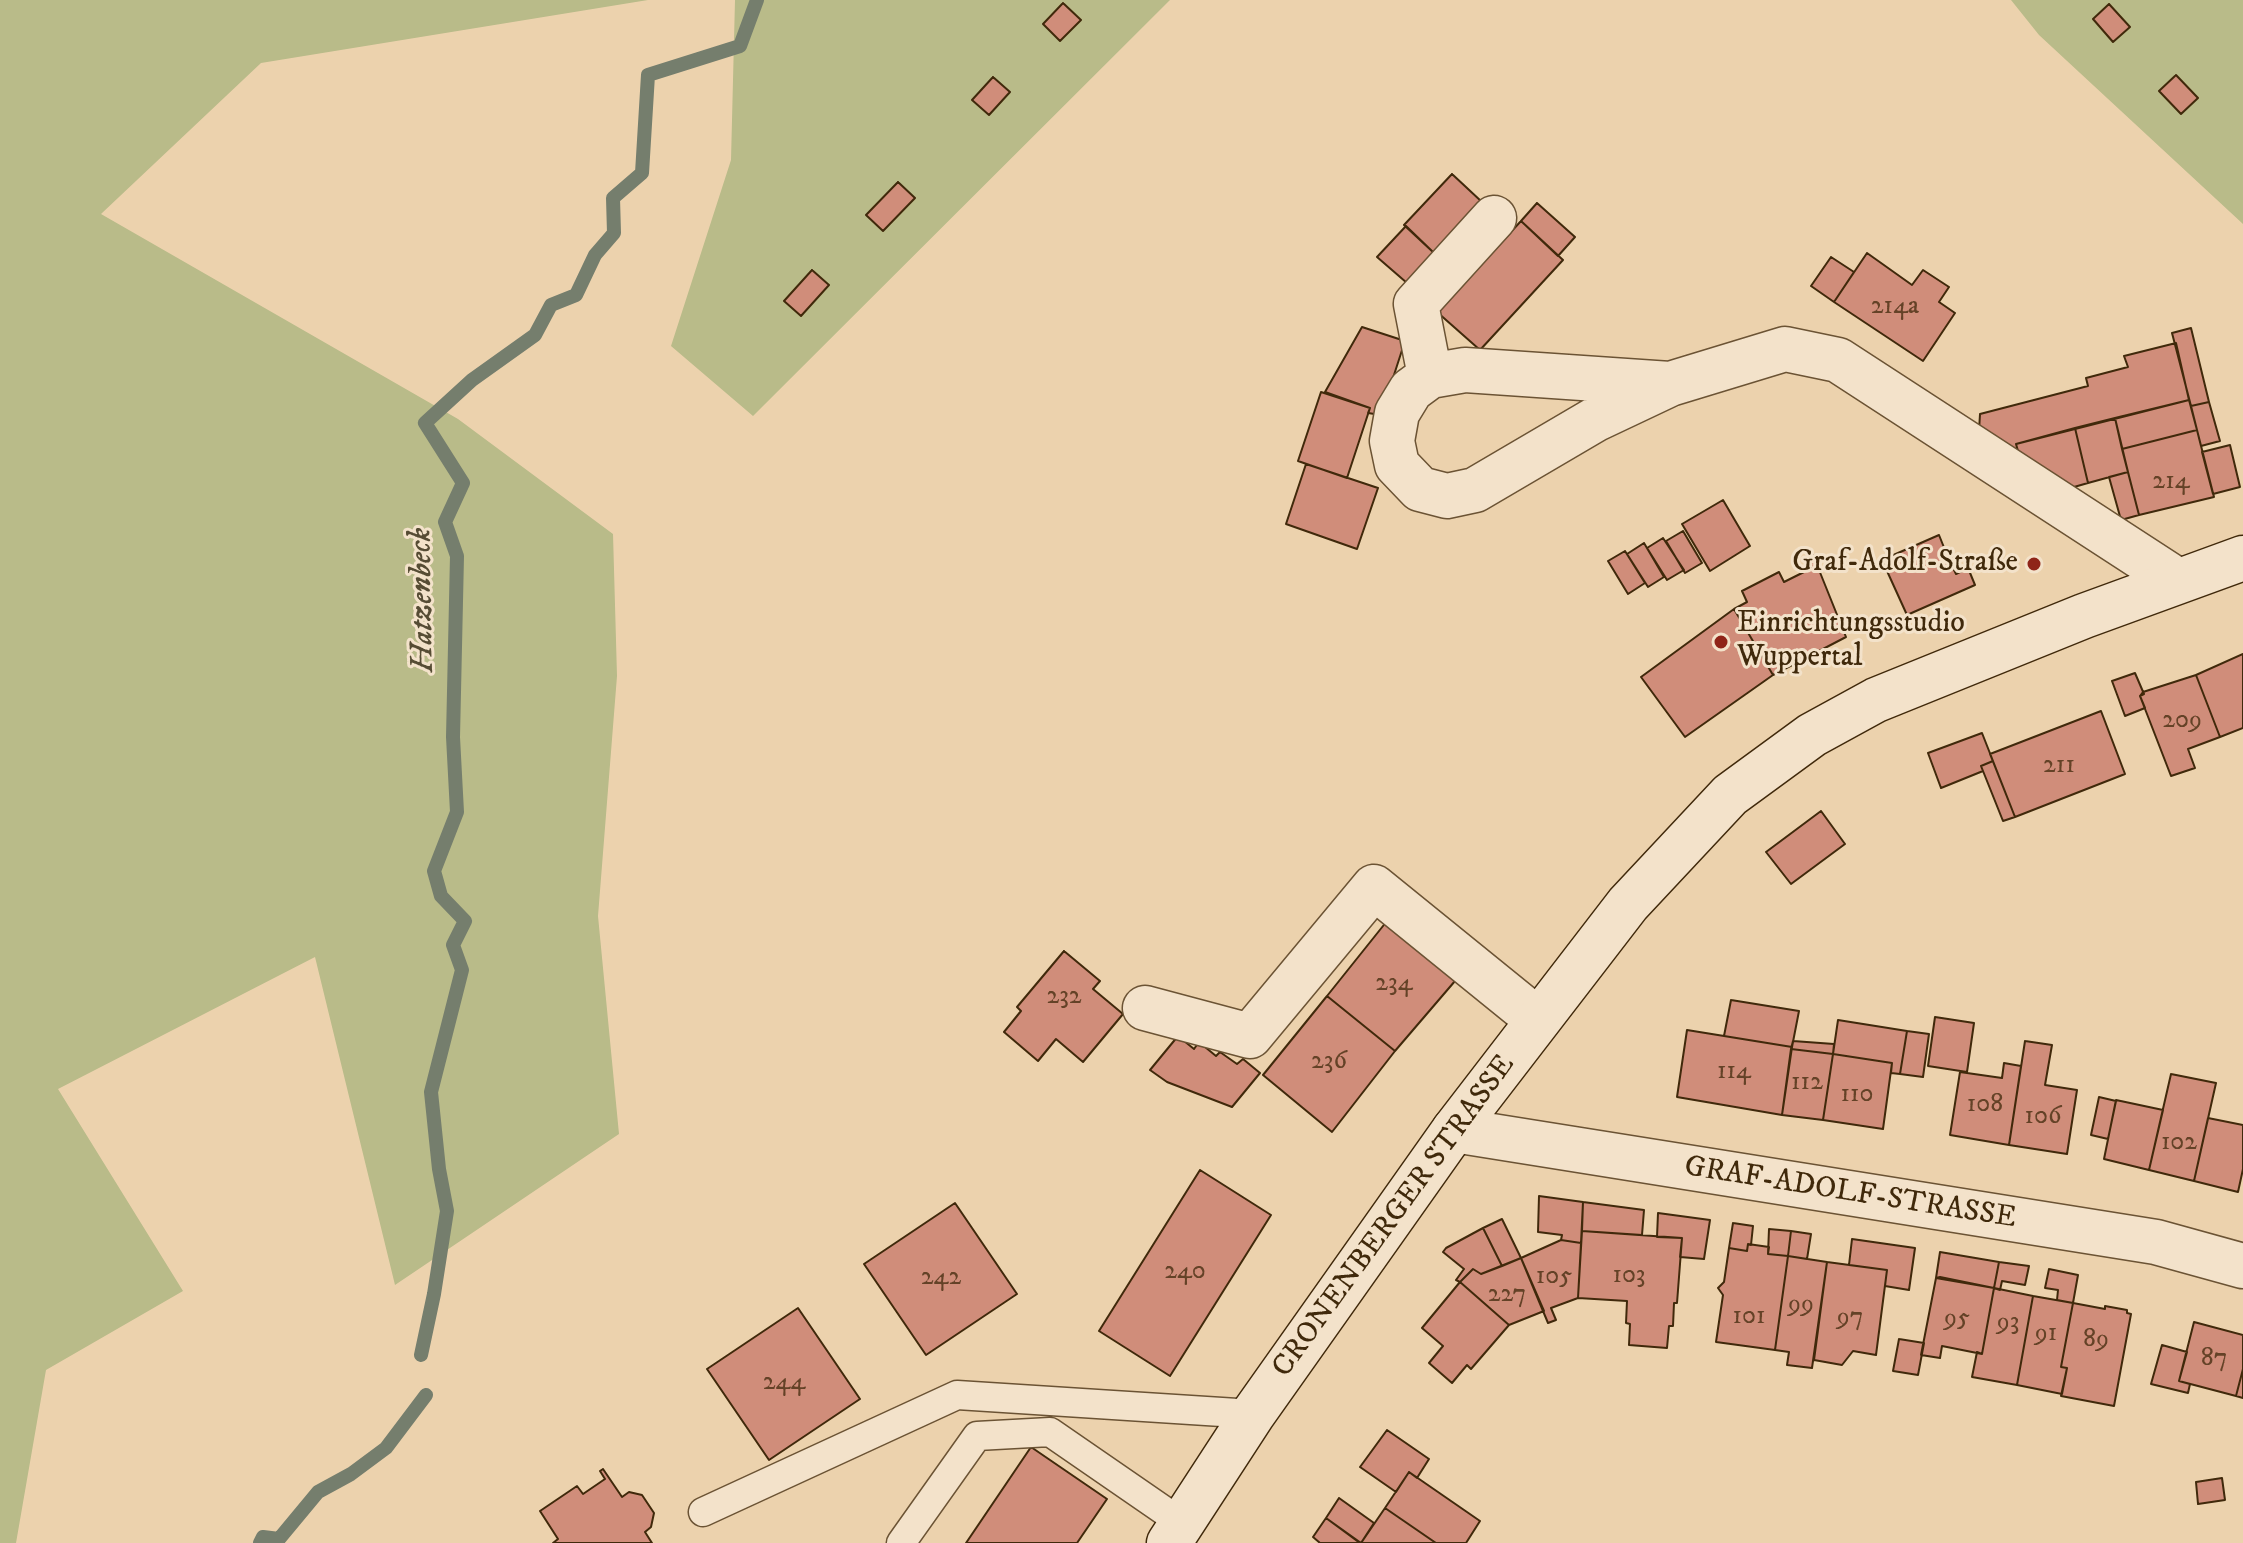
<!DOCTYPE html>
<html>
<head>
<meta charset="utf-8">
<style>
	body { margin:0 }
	canvas { display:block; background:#ecd2ad }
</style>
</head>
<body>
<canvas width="2243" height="1543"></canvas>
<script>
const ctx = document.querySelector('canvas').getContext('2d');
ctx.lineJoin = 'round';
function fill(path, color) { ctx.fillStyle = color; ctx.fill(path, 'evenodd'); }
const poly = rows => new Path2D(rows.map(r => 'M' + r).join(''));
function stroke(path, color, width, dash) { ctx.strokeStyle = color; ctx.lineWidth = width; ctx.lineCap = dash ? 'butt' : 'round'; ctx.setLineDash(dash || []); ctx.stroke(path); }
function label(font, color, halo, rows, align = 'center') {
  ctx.font = font + ' "IM FELL DW Pica",serif'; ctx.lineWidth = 6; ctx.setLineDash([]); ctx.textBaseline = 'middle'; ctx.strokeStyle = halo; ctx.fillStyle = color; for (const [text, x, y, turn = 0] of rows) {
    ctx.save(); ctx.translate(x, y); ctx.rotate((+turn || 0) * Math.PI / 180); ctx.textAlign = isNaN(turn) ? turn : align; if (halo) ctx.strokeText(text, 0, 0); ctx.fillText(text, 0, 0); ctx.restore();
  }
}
fill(poly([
	[0,0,648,0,261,63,101,214,458,419,613,534,617,676,598,916,619,1134,395,1285,315,957,58,1089,183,1291,46,1370,16,1543,0,1543],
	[735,0,1170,0,753,416,671,346,731,160],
	[2011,0,2243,0,2243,224,2039,35]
]), '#b9bb89');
stroke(poly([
	[421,1355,434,1294,447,1211,439,1169,431,1092,462,970,453,945,465,921,441,896,434,871,457,812,453,737,457,556,445,522,463,483,425,423,472,380,535,335,551,305,576,295,595,255,614,233,613,198,642,173,648,75,740,46,757,0],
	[260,1543,263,1537,279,1539,318,1492,351,1474,386,1448,426,1395]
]), '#757e6d', 14);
const building = poly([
	[1063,3,1081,20,1060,41,1043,24,1063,3],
	[2109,4,2130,27,2113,42,2093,19,2109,4],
	[2176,75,2198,98,2181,114,2159,91,2176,75],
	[993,77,1010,92,989,115,972,100,993,77],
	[1452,174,1482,202,1434,253,1404,225,1452,174],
	[898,182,915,198,883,231,866,215,898,182],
	[1537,203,1575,237,1558,256,1521,221,1537,203],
	[1521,221,1563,260,1480,350,1437,312,1521,221],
	[1406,226,1434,253,1407,283,1377,257,1406,226],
	[1867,253,1912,285,1923,270,1949,287,1939,302,1955,313,1923,361,1834,302,1867,253],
	[1831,257,1854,272,1834,302,1811,286,1831,257],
	[812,270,829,285,801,316,784,301,812,270],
	[1362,327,1405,341,1381,415,1368,413,1370,408,1325,392,1362,327],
	[2191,328,2209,402,2191,406,2172,333,2191,328],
	[2176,343,2189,400,2016,444,2020,458,1979,431,1980,414,2088,386,2086,378,2128,367,2124,356,2176,343],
	[1321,392,1370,408,1347,478,1298,461,1321,392],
	[2189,400,2197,430,2122,449,2115,418,2189,400],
	[2209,402,2220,441,2201,446,2191,406,2209,402],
	[2115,418,2128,472,2088,483,2075,428,2115,418],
	[2075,428,2088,483,2067,489,2020,458,2016,444,2075,428],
	[2197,430,2214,497,2139,515,2122,449,2197,430],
	[2230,445,2240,487,2213,494,2202,452,2230,445],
	[1306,464,1378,488,1357,549,1286,524,1306,464],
	[2128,472,2139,515,2121,520,2109,477,2128,472],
	[1723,500,1750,546,1710,571,1682,524,1723,500],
	[1683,531,1702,563,1685,573,1666,541,1683,531],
	[1939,535,1945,550,1950,548,1954,560,1950,562,1956,574,1968,568,1975,585,1907,615,1882,560,1939,535],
	[1663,538,1684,570,1667,580,1647,548,1663,538],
	[1644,543,1664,577,1648,587,1627,554,1644,543],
	[1625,551,1645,583,1628,594,1608,561,1625,551],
	[1813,555,1846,637,1773,675,1734,609,1747,602,1742,591,1779,572,1784,582,1812,568,1808,557,1813,555],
	[1734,609,1773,675,1685,737,1641,677,1734,609],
	[2243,654,2243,728,2220,737,2196,675,2243,654],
	[2135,673,2144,694,2140,696,2145,708,2125,716,2112,681,2135,673],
	[2196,675,2220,737,2188,749,2195,768,2171,776,2140,696,2143,692,2196,675],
	[2101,711,2125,774,2015,817,1990,754,2101,711],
	[1982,733,1993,761,1981,766,1983,771,1941,788,1928,753,1982,733],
	[1993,761,2015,817,2003,821,1981,766,1993,761],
	[1821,811,1845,844,1791,884,1766,852,1821,811],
	[1391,916,1461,974,1395,1051,1327,996,1391,916],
	[1064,951,1100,981,1093,989,1123,1014,1083,1062,1056,1039,1038,1061,1004,1032,1021,1011,1017,1007,1064,951],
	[1327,996,1395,1051,1332,1132,1263,1075,1327,996],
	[1731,1000,1799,1011,1792,1047,1724,1036,1731,1000],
	[1935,1017,1974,1023,1967,1072,1928,1066,1935,1017],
	[1838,1020,1907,1031,1900,1074,1891,1073,1892,1063,1833,1054,1838,1020],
	[1687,1030,1792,1047,1782,1115,1677,1097,1687,1030],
	[1907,1031,1929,1034,1923,1077,1900,1074,1907,1031],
	[1178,1036,1194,1049,1199,1042,1216,1056,1220,1052,1237,1064,1243,1059,1260,1073,1232,1107,1167,1082,1150,1070,1178,1036],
	[1793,1041,1834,1044,1833,1054,1791,1049,1793,1041],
	[2025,1041,2052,1045,2045,1085,2077,1090,2067,1154,2009,1145,2025,1041],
	[1791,1049,1833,1054,1823,1120,1782,1115,1791,1049],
	[1833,1054,1892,1063,1883,1129,1823,1120,1833,1054],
	[2004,1063,2021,1066,2009,1145,1950,1135,1960,1072,2002,1078,2004,1063],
	[2171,1074,2216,1083,2194,1181,2149,1170,2171,1074],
	[2099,1097,2116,1101,2108,1139,2091,1135,2099,1097],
	[2116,1100,2163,1110,2149,1170,2104,1159,2116,1100],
	[2208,1118,2243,1125,2243,1169,2238,1192,2194,1181,2208,1118],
	[1200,1170,1271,1215,1170,1376,1099,1331,1200,1170],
	[1539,1196,1583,1202,1581,1243,1561,1240,1562,1235,1538,1232,1539,1196],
	[1583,1202,1644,1210,1642,1235,1582,1231,1583,1202],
	[955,1203,1017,1294,926,1355,864,1264,955,1203],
	[1658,1213,1710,1220,1704,1259,1680,1257,1682,1238,1657,1237,1658,1213],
	[1502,1219,1521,1258,1502,1266,1483,1228,1502,1219],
	[1733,1223,1753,1226,1751,1245,1748,1244,1747,1251,1729,1248,1733,1223],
	[1483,1228,1502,1266,1481,1274,1473,1269,1460,1282,1456,1280,1464,1269,1443,1252,1446,1248,1483,1228],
	[1769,1229,1791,1231,1788,1256,1768,1254,1769,1229],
	[1582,1231,1682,1238,1677,1303,1674,1303,1673,1326,1669,1326,1667,1348,1629,1345,1630,1324,1626,1323,1627,1301,1578,1298,1582,1231],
	[1791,1231,1811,1234,1807,1259,1788,1256,1791,1231],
	[1852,1239,1915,1248,1909,1290,1885,1286,1887,1270,1849,1265,1852,1239],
	[1561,1240,1581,1243,1578,1298,1551,1308,1556,1320,1548,1323,1521,1258,1561,1240],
	[1748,1244,1769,1247,1768,1254,1788,1256,1775,1350,1716,1342,1723,1295,1718,1288,1724,1282,1729,1248,1747,1251,1748,1244],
	[1940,1252,1999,1262,1994,1288,1936,1278,1940,1252],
	[1788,1256,1827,1262,1812,1368,1787,1365,1789,1352,1775,1350,1788,1256],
	[1521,1258,1544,1311,1509,1325,1460,1282,1473,1269,1481,1274,1521,1258],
	[1827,1262,1887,1270,1876,1355,1853,1351,1842,1365,1814,1360,1827,1262],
	[1999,1262,2029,1266,2025,1285,2002,1281,2000,1290,1994,1288,1999,1262],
	[2049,1269,2078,1275,2073,1303,2057,1300,2058,1290,2045,1288,2049,1269],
	[1940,1277,1994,1288,1982,1354,1942,1346,1940,1358,1921,1355,1936,1278,1940,1277],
	[1460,1282,1509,1325,1471,1369,1467,1365,1452,1383,1429,1363,1443,1346,1422,1328,1460,1282],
	[1994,1288,2033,1296,2017,1385,1972,1377,1977,1352,1982,1354,1994,1288],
	[2033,1296,2073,1303,2061,1367,2067,1368,2062,1394,2017,1385,2033,1296],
	[2073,1303,2105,1309,2105,1306,2127,1310,2127,1313,2131,1314,2114,1406,2061,1396,2067,1368,2061,1367,2073,1303],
	[798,1308,860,1399,769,1460,707,1369,798,1308],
	[2194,1322,2243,1335,2243,1369,2236,1396,2179,1381,2194,1322],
	[1899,1339,1924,1343,1918,1375,1893,1371,1899,1339],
	[2162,1345,2187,1352,2179,1381,2190,1384,2188,1393,2151,1384,2162,1345],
	[2243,1369,2243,1398,2236,1396,2243,1369],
	[1387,1430,1429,1459,1417,1478,1409,1472,1396,1492,1360,1467,1387,1430],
	[1031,1447,1107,1499,1077,1543,966,1543,1031,1447],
	[603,1469,622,1497,629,1492,642,1495,654,1513,651,1527,645,1532,652,1543,553,1543,558,1539,540,1511,577,1486,583,1494,605,1479,600,1471,603,1469],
	[1409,1472,1480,1521,1466,1543,1436,1543,1385,1508,1409,1472],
	[2222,1478,2225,1500,2198,1504,2196,1482,2222,1478],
	[1339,1498,1374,1523,1361,1543,1326,1518,1339,1498],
	[1385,1508,1436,1543,1361,1543,1385,1508],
	[1326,1518,1360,1543,1320,1543,1313,1537,1326,1518]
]);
fill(building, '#d08d7a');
stroke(building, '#40290b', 2);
const lane = poly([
	[703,1512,957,1395,1253,1414],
	[901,1543,977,1436,1050,1432,1182,1523]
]);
const street = poly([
	[1430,376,1411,390,1397,413,1392,441,1397,465,1420,489,1447,496,1475,490,1596,419,1670,384,1465,370,1430,376,1416,304,1494,218],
	[1670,384,1785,349,1838,360,2178,581],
	[1145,1008,1250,1036,1374,887,1538,1020],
	[1454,1130,2156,1242,2243,1266]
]);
const secondary = poly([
	[1169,1543,1253,1414,1454,1130,1628,904,1730,795,1812,735,1876,700,2084,616,2243,558]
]);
stroke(lane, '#6b5334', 31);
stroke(street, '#6b5334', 47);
stroke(secondary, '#40290b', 47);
stroke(lane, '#f3e2ca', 28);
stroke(street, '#f3e2ca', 44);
stroke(secondary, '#f3e2ca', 44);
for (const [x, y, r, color] of [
	[2034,564,8,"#8f2418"],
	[1721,642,8,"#8f2418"]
]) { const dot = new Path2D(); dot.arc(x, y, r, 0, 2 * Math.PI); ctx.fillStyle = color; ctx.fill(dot); stroke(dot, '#f3e2ca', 3); }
label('26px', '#644227', null, [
	["214a",1895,308],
	["214",2171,483],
	["209",2182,722],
	["211",2059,767],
	["234",1394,985],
	["232",1064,998],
	["236",1329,1063],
	["114",1734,1073],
	["112",1807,1084],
	["110",1857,1096],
	["108",1985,1106],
	["106",2043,1118],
	["102",2179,1144],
	["240",1185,1273],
	["103",1629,1277],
	["105",1554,1278],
	["242",941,1279],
	["227",1507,1296],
	["99",1801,1306],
	["101",1749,1318],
	["97",1850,1319],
	["95",1957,1320],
	["93",2008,1324],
	["91",2046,1335],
	["89",2096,1341],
	["87",2214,1360],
	["244",784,1384]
]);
label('30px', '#40290b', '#f3e2ca', [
	["Graf-Adolf-Straße",2018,564],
	["Einrichtungsstudio",1737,625,"left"],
	["Wuppertal",1737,659,"left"]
], 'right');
label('30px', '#40290b', '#f3e2ca', [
	["GRAF-ADOLF-STRASSE",1850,1194,9],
	["CRONENBERGER STRASSE",1395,1217,-54]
]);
label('italic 32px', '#564c34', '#f3e2ca', [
	["Hatzenbeck",424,600,-91]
]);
</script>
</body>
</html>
